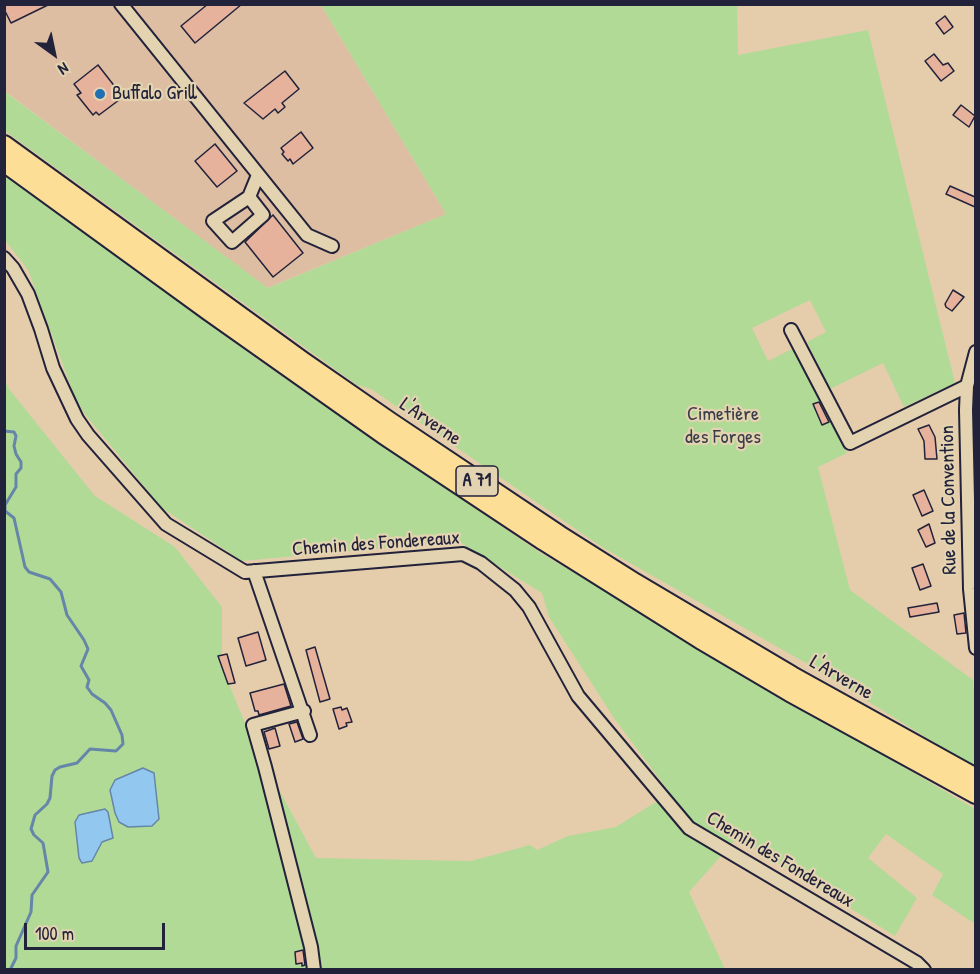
<!DOCTYPE html>
<html>
<head>
<meta charset="utf-8">
<style>
	body { margin:0 }
	#map { position:relative; width:980px; height:974px; overflow:hidden; background:#e5cdac; font-family:"Patrick Hand",sans-serif }
	canvas { display:block }
	.frame { position:absolute; inset:0; border:6px solid #22223b; pointer-events:none }
	.north { position:absolute; left:24px; top:24px; width:60px; height:60px; -webkit-text-stroke:4px #e4d3b0; paint-order:stroke; rotate:147deg; font-size:16px; font-weight:700; line-height:24px; text-align:center; color:#22223b }
	.north::after { content:''; display:block; margin:auto; width:21px; height:27px; background:#22223b; clip-path:polygon(50% 0,100% 100%,50% 72%,0 100%) }
	.scale { position:absolute; left:24px; top:923px; width:141px; height:27px; box-sizing:border-box; border:3px solid #22223b; border-top:0; padding-left:8px; font-size:18px; line-height:21px; white-space:nowrap; color:#22223b; -webkit-text-stroke:4px #e4d3b0; paint-order:stroke }
</style>
</head>
<body>
<div id="map">
<canvas width="980" height="974"></canvas>
<div class="frame"></div>
<div class="north">N</div>
<div class="scale">100 m</div>
</div>
<script>
const ctx = document.querySelector('canvas').getContext('2d');
ctx.lineJoin = 'round';
function fill(path, color) { ctx.fillStyle = color; ctx.fill(path, 'evenodd'); }
const poly = rows => new Path2D(rows.map(r => 'M' + r).join(''));
function stroke(path, color, width, dash) { ctx.strokeStyle = color; ctx.lineWidth = width; ctx.lineCap = dash ? 'butt' : 'round'; ctx.setLineDash(dash || []); ctx.stroke(path); }
function label(font, color, halo, rows, align = 'center') {
  ctx.font = font + ' "Patrick Hand",sans-serif'; ctx.lineWidth = 4.5; ctx.setLineDash([]); ctx.textBaseline = 'middle'; ctx.strokeStyle = halo; ctx.fillStyle = color; for (const [text, x, y, turn = 0] of rows) {
    ctx.save(); ctx.translate(x, y); ctx.rotate((+turn || 0) * Math.PI / 180); ctx.textAlign = isNaN(turn) ? turn : align; if (halo) ctx.strokeText(text, 0, 0); ctx.fillText(text, 0, 0); ctx.restore();
  }
}
fill(poly([
	[4,5,321,5,446,214,267,288,5,91]
]), '#ddbea3');
fill(poly([
	[321,5,737,5,738,55,868,30,955,383,904,407,883,363,830,389,807,342,826,332,810,300,752,328,768,361,794,348,847,453,818,467,850,590,973,680,976,717,975,768,813,667,602,547,371,389,357,385,5,131,4,91,268,288,446,214],
	[5,174,257,359,542,554,975,809,975,924,932,895,943,874,886,834,868,858,917,898,895,936,737,838,689,892,725,969,5,969,4,378,9,389,95,496,175,547,222,607,222,667,251,738,316,858,471,861,530,845,537,850,568,836,616,827,670,793,614,718,549,617,542,593,458,541,242,561,162,508,84,413,74,395,28,270,5,240]
]), '#b1da97');
const water = poly([
	[143,768,154,773,159,819,152,826,128,827,119,822,115,813,110,790,115,780,143,768],
	[105,809,108,812,113,838,102,842,92,861,82,863,79,858,75,822,79,815,105,809]
]);
fill(water, '#92c8f0');
stroke(water, '#6586a8', 1.5);
stroke(poly([
	[4,431,14,432,16,436,14,446,16,454,21,462,21,468,16,474,16,487,5,505,5,511,14,518,25,567,29,572,50,579,61,592,67,615,84,640,88,649,81,666,89,680,87,687,92,694,105,703,111,710,122,735,123,744,116,751,90,749,77,763,60,767,55,770,52,776,50,798,47,804,35,815,31,829,34,835,43,843,48,872,32,895,31,912,16,946,16,958,10,970]
]), '#6586a8', 3);
const building = poly([
	[4,4,50,4,11,23,4,9,4,4],
	[208,4,242,4,195,43,181,26,208,4],
	[945,16,953,27,944,34,936,23,945,16],
	[934,54,943,65,948,63,954,71,941,81,925,61,934,54],
	[98,65,123,97,99,115,96,112,93,115,77,95,81,93,74,84,98,65],
	[285,71,299,89,282,103,285,107,278,113,275,109,263,119,244,103,285,71],
	[961,105,975,116,969,127,953,115,961,105],
	[301,132,313,148,293,164,290,159,288,161,282,154,284,152,281,148,301,132],
	[215,144,237,171,217,187,195,161,215,144],
	[950,186,975,197,975,207,946,194,950,186],
	[273,215,303,253,273,277,245,242,273,215],
	[953,290,964,297,952,311,946,307,945,304,953,290],
	[819,402,829,422,822,425,813,404,819,402],
	[929,425,935,437,937,459,925,459,924,441,918,429,929,425],
	[924,490,933,511,922,516,913,495,924,490],
	[929,524,935,543,926,547,918,530,929,524],
	[923,564,931,586,920,590,912,568,923,564],
	[937,603,939,612,910,617,908,608,937,603],
	[964,613,966,633,957,634,954,615,964,613],
	[258,632,266,660,246,666,238,638,258,632],
	[315,647,330,699,320,702,306,650,315,647],
	[227,654,235,683,228,684,218,656,227,654],
	[284,684,291,706,259,715,258,711,255,711,250,693,284,684],
	[341,707,342,710,347,708,352,722,346,723,347,726,339,729,333,709,341,707],
	[297,722,303,739,295,742,289,724,297,722],
	[275,728,280,746,269,749,264,732,275,728],
	[303,950,305,965,302,966,302,963,296,964,295,952,303,950]
]);
fill(building, '#e6b29b');
stroke(building, '#22223b', 1.5);
const minor = poly([
	[121,4,307,235,332,246],
	[249,197,263,215,232,242,213,221,249,197,258,175],
	[4,258,13,268,28,294,41,329,53,368,77,419,88,435,166,524,245,572,463,554,481,563,515,590,529,607,578,696,689,828,917,963,924,970],
	[791,330,850,443,967,386],
	[976,352,967,386,966,410,970,589,976,648],
	[254,571,310,735],
	[304,711,253,725,265,767,311,947,314,970]
]);
const highway = poly([
	[4,145,302,361,390,422,559,535,635,583,792,676,976,778],
	[4,162,209,311,383,434,544,541,700,639,790,692,976,794]
]);
stroke(minor, '#22223b', 16);
stroke(highway, '#22223b', 22);
stroke(minor, '#e4d3b0', 12);
stroke(highway, '#fdde96', 18);
for (const [x, y, r, color] of [
	[100,94,6,"#1f6fb2"]
]) { const dot = new Path2D(); dot.arc(x, y, r, 0, 2 * Math.PI); ctx.fillStyle = color; ctx.fill(dot); stroke(dot, '#e4d3b0', 2); }
for (const [x, y, w] of [
	[477,481,42]
]) { const box = new Path2D(); box.roundRect(x - w / 2, y - 15, w, 30, 4.5); ctx.fillStyle = '#e4d3b0'; ctx.fill(box); stroke(box, '#22223b', 1.5); }
label('bold 18px', '#22223b', null, [
	["A 71",477,481]
]);
label('20px', '#22223b', '#e4d3b0', [
	["Buffalo Grill",112,94]
], 'left');
label('20px', '#373e49', '#e4d3b0', [
	["Cimetière",723,415],
	["des Forges",723,438]
]);
label('20px', '#22223b', '#e4d3b0', [
	["L'Arverne",430,422,34],
	["Rue de la Convention",949,500,-91],
	["Chemin des Fondereaux",376,544,-4],
	["L'Arverne",841,678,30],
	["Chemin des Fondereaux",780,860,31]
]);
</script>
</body>
</html>
